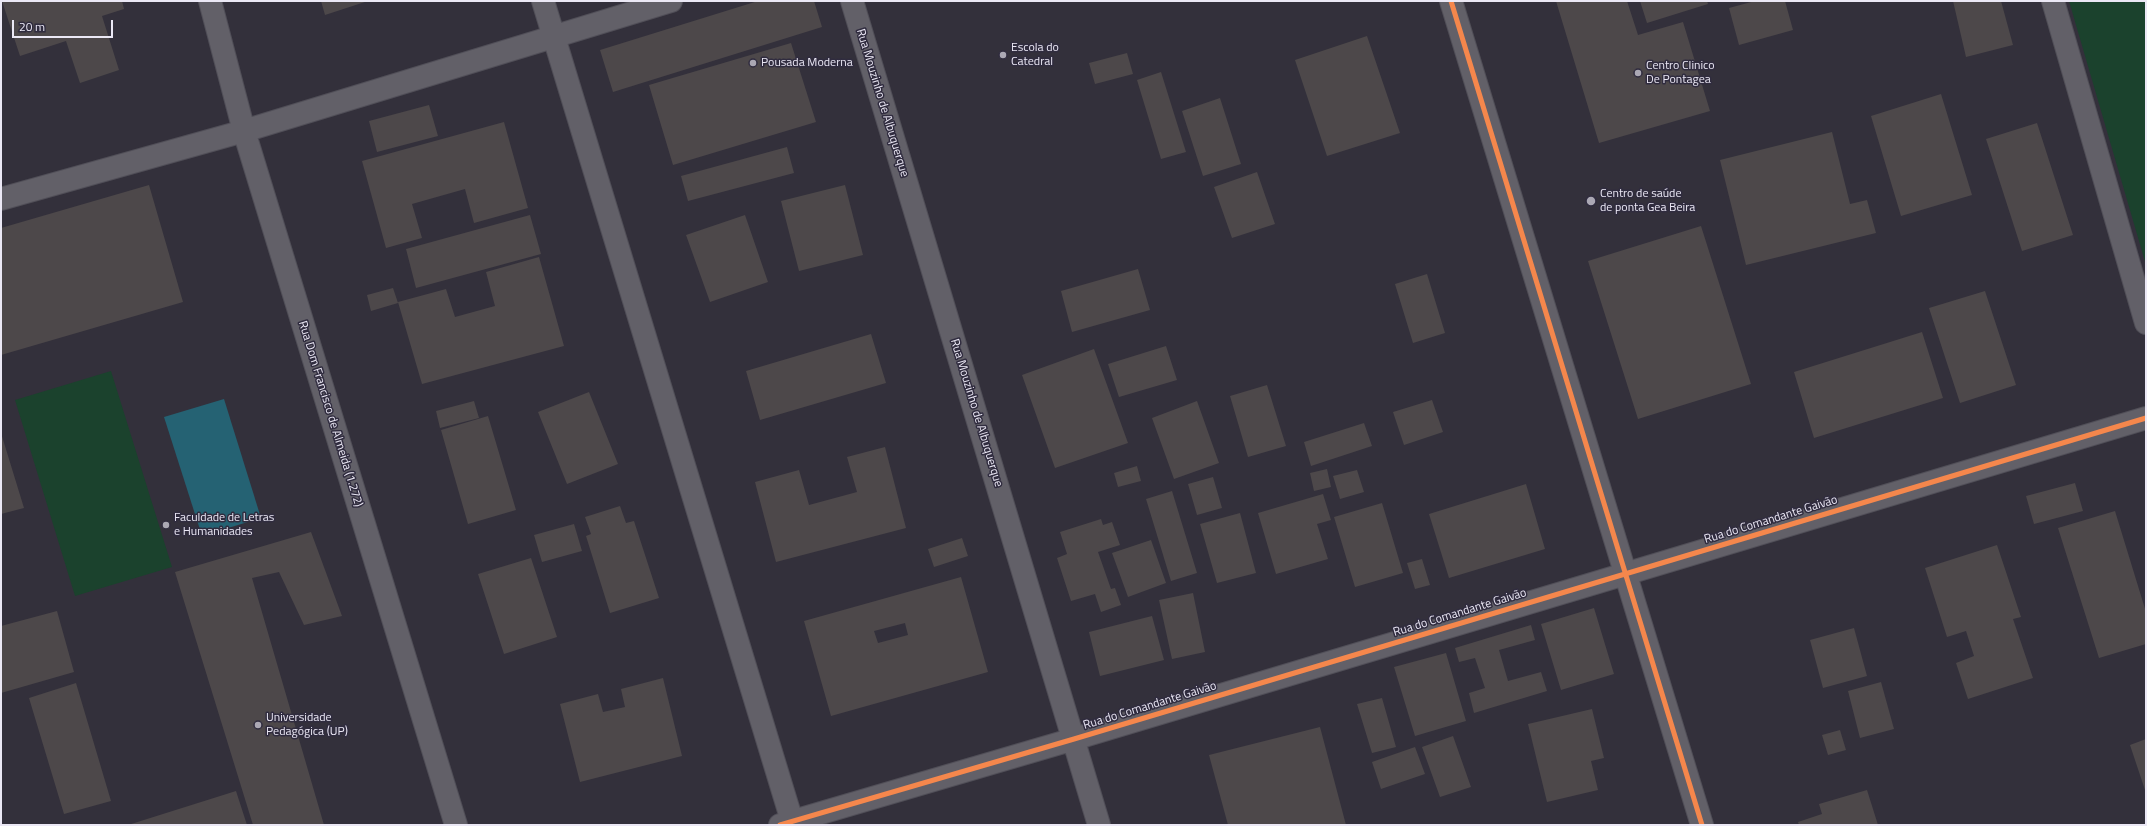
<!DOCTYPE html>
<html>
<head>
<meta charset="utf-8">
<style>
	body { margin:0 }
	#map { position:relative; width:2147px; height:826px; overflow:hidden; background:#33303b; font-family:"Titillium Web",sans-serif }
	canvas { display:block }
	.frame { position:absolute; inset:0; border:2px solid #ebe8f5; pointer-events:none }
	.scale { position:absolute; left:12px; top:20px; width:101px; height:18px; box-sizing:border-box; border:2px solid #ebe8f5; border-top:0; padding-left:5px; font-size:12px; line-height:14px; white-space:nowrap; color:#ebe8f5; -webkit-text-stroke:3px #302c3f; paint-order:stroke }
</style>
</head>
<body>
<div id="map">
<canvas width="2147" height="826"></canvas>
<div class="frame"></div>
<div class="scale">20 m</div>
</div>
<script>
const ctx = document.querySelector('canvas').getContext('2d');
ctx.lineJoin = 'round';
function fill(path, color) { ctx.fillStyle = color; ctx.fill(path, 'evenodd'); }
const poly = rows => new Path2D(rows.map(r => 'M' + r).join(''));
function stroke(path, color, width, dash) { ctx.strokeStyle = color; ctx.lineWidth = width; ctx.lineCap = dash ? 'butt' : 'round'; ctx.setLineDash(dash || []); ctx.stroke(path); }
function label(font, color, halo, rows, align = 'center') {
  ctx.font = font + ' "Titillium Web",sans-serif'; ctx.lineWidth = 3; ctx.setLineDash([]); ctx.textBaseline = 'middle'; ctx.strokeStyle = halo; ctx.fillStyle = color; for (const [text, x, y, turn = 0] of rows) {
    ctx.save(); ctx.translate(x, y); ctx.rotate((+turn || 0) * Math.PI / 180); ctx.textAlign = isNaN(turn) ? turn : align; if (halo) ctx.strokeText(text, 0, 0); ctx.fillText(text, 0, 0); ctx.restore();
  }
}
fill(poly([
	[2069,1,2146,1,2146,265],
	[111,371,172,567,75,596,15,400]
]), '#1b422d');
fill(poly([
	[224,399,261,518,202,536,164,417]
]), '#256273');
fill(poly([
	[2,1,122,1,124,9,102,16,119,70,80,83,66,41,20,56],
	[321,1,368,1,325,15],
	[758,1,814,1,822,27,613,92,600,50],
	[1556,1,1627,1,1638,35,1683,22,1710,111,1599,143],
	[1640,1,1707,1,1708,4,1647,23],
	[1755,1,1785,1,1793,30,1739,45,1729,8],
	[1953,1,2001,1,2013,45,1966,57],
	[1367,36,1400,133,1327,156,1295,60],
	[791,43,816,122,673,165,649,85],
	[1127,53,1133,74,1095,84,1089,63],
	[1161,72,1186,152,1161,159,1137,80],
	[1941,94,1972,195,1901,216,1871,116],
	[1220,98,1241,164,1203,176,1182,111],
	[429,105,438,136,377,152,369,121],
	[504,122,528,208,474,223,465,189,412,204,422,238,386,248,362,161],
	[2037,123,2073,235,2022,251,1986,139],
	[1832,132,1850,204,1867,200,1876,233,1746,265,1720,160],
	[787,147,794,173,688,201,681,176],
	[1257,172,1275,224,1232,238,1214,187],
	[149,185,183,302,1,355,1,228],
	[845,185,863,255,799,271,781,201],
	[530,215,541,254,416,288,406,249],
	[745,215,768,282,710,302,686,235],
	[1701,226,1751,384,1638,419,1588,261],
	[539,257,564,346,422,384,398,302,446,289,455,317,495,306,486,272],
	[1138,269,1150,310,1072,332,1061,291],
	[1427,274,1445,333,1413,343,1395,284],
	[393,288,398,303,371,311,367,295],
	[1985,291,2016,385,1960,403,1929,308],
	[1922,332,1943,398,1814,438,1794,372],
	[871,334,886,383,760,420,746,371],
	[1166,346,1177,380,1119,397,1108,364],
	[1094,349,1128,443,1055,468,1022,375],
	[1267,385,1286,446,1248,457,1230,396],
	[589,392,618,464,567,484,538,412],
	[1432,400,1443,432,1404,445,1393,412],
	[474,401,479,418,440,428,436,411],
	[1197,401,1219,463,1174,479,1152,418],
	[488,416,516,510,468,524,441,430],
	[1364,423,1372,446,1311,466,1304,442],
	[1,433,24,508,1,514],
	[885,447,906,528,776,562,755,482,799,470,809,505,857,492,847,457],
	[1137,466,1141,481,1118,487,1114,473],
	[1327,469,1331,487,1314,491,1310,473],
	[1357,470,1364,492,1340,499,1333,476],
	[1213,477,1222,508,1197,515,1188,484],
	[2075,483,2083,511,2034,524,2026,496],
	[1526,484,1545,549,1449,578,1429,514],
	[1172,491,1197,573,1171,581,1146,499],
	[1323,494,1331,520,1317,524,1328,559,1276,574,1258,513],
	[1382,503,1403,573,1355,587,1334,517],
	[620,506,626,523,634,521,659,598,610,613,586,536,591,534,585,517],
	[2115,511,2146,612,2146,644,2099,658,2058,528],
	[1240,513,1256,573,1217,583,1200,524],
	[1101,519,1103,525,1112,522,1120,545,1098,552,1111,589,1115,588,1121,605,1101,612,1095,594,1071,601,1057,558,1067,554,1060,532],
	[574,524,582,551,542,562,534,535],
	[311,532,342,616,304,625,279,572,252,578,324,825,253,825,175,572],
	[962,538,968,556,934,567,928,549],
	[1151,540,1166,583,1128,597,1112,553],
	[1997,545,2021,617,2013,619,2033,678,1968,699,1956,663,1974,656,1966,631,1947,637,1925,568],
	[531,558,557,637,504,654,478,574],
	[1422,559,1430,585,1415,589,1407,563],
	[961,577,988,672,831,716,804,621],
	[905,623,908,635,878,643,874,631],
	[1193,593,1205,652,1172,659,1159,600],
	[1594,608,1614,674,1561,690,1541,624],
	[57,611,74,672,1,693,1,626],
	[1152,616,1164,660,1100,676,1089,632],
	[1531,625,1535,640,1499,650,1508,681,1541,672,1547,691,1474,713,1469,693,1485,688,1475,658,1459,662,1455,648],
	[1854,628,1867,676,1823,688,1810,640],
	[1446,653,1466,721,1415,736,1394,667],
	[663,678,682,756,580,782,560,704,598,694,603,712,625,707,621,689],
	[1881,682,1894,729,1860,738,1848,691],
	[76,683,111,801,64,814,29,698],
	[1382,698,1396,747,1372,753,1357,704],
	[1592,709,1604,758,1591,761,1598,790,1547,802,1528,724],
	[1320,727,1346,825,1228,825,1209,755],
	[1840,730,1846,750,1828,755,1822,735],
	[1453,736,1471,787,1440,797,1422,747],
	[2146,739,2146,793,2130,745],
	[1415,747,1425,774,1381,789,1372,762],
	[1867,790,1878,825,1799,825,1798,822,1822,814,1819,804],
	[236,791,247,825,128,825]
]), '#4d484a');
const minor = poly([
	[210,1,244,131,456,825],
	[543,1,792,821],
	[852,1,1099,825],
	[1,199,244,131,671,1],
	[780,825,1074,739,2146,418]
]);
const tertiary = poly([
	[1451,1,1702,825],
	[2053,1,2146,323]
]);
stroke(minor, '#514f58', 24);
stroke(tertiary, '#514f58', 24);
stroke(minor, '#626068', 22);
stroke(tertiary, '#626068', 22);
stroke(poly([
	[1451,1,1702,825],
	[780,825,1074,739,2146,418]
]), '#f5874c', 5);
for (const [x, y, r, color] of [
	[1003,55,4,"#aba8b4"],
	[753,63,4,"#aba8b4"],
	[1638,73,4,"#aba8b4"],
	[1591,201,5,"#aba8b4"],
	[166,525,4,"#aba8b4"],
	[258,725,4,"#aba8b4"]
]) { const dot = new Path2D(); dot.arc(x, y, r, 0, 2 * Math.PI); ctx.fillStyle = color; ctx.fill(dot); stroke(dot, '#302c3f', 1.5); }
label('12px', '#ebe8f5', '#302c3f', [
	["Escola do",1011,48],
	["Catedral",1011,62],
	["Pousada Moderna",761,63],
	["Centro Clinico",1646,66],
	["De Pontagea",1646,80],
	["Centro de saúde",1600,194],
	["de ponta Gea Beira",1600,208],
	["Faculdade de Letras",174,518],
	["e Humanidades",174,532],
	["Universidade",266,718],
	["Pedagógica (UP)",266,732]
], 'left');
label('12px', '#ebe8f5', '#302c3f', [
	["Rua Mouzinho de Albuquerque",882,103,73],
	["Rua Mouzinho de Albuquerque",976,413,73],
	["Rua Dom Francisco de Almeida (1.272)",330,414,73],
	["Rua do Comandante Gaivão",1771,520,-17],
	["Rua do Comandante Gaivão",1460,613,-17],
	["Rua do Comandante Gaivão",1150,706,-17]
]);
</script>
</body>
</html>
